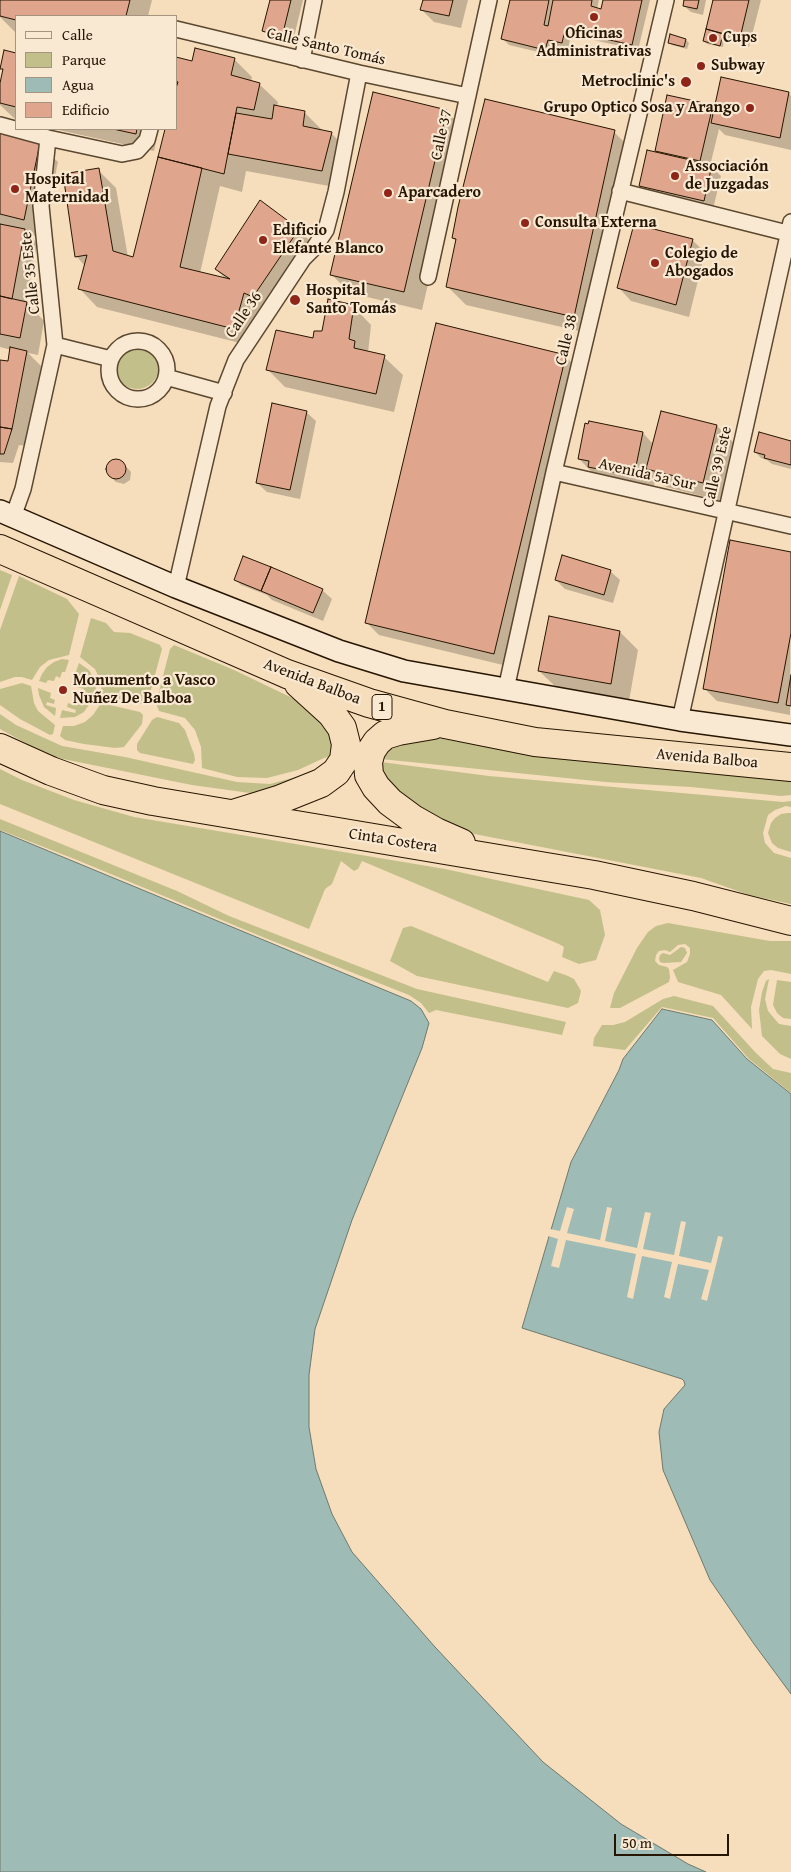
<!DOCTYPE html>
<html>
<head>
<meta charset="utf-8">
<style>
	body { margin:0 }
	#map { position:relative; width:791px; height:1872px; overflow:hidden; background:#f6ddbb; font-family:"Gentium Book Plus",serif }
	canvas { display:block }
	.legend { position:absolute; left:15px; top:15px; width:162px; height:115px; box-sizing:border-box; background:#f9e9d3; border:1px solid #a5947f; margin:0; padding:6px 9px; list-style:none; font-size:15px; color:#261500 }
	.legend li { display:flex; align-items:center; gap:10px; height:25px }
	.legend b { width:25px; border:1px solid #a5947f }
	.scale { position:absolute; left:614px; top:1834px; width:115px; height:22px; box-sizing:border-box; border:2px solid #261500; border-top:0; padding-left:6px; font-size:15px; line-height:18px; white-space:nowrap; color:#261500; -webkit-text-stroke:4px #f9e9d3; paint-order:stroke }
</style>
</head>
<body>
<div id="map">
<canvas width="791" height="1872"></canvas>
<ul class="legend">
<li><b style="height:6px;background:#f9e9d3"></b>Calle</li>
<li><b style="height:14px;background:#c3bf8b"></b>Parque</li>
<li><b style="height:14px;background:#9ebbb6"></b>Agua</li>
<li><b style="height:14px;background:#dfa58d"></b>Edificio</li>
</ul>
<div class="scale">50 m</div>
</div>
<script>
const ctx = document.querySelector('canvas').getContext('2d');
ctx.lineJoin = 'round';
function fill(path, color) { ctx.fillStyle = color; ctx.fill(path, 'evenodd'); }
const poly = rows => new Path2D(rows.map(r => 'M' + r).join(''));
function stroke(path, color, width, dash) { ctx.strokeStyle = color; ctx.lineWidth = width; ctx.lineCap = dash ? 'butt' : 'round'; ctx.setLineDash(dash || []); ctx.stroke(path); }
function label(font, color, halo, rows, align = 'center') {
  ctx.font = font + ' "Gentium Book Plus",serif'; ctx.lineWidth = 4.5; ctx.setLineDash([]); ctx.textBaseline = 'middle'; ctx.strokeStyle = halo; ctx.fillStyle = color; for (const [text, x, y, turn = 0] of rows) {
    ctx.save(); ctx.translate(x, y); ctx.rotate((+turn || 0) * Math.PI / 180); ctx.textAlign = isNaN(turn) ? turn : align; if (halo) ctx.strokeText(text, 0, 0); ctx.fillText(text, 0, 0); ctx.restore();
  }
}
fill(poly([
	'115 367a22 22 0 1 1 44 0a22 22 0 1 1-44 0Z',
	[0,570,12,575,0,610],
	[19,576,67,599,79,614,69,655,49,660,40,667,32,680,22,677,15,677,0,682,0,630],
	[91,618,106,623,114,632,130,633,160,645,162,649,149,697,145,702,142,704,104,696,101,693,101,682,95,669,80,657],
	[174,645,234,670,309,706,329,723,335,755,324,758,298,770,267,778,237,777,202,768,201,747,195,730,185,718,159,711,156,703,170,649],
	[62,659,69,660,65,672,62,672,60,678,56,676,54,681,48,680,46,683,39,681,42,674,47,667,54,662],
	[79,663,89,670,94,679,96,687,95,695,83,693,84,689,77,687,78,682,73,680],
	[22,683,31,686,34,703,38,711,55,725,53,734,50,735,20,719,0,705,0,689],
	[38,688,51,693,50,698,55,700,54,704,47,702,46,705,56,708,55,716,44,707,39,695],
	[82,697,92,700,84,712,75,717,60,718,62,710,75,713,76,710,67,707,68,703,73,705,74,699,80,701],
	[101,703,140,712,143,715,142,724,124,747,115,748,84,744,65,740,60,736,63,726,74,726,85,722,93,715],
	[0,714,16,725,62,746,125,757,237,782,270,784,300,776,332,762,326,768,257,794,192,785,58,758,29,745,0,729],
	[157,717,179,723,185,730,194,754,195,760,193,764,140,753,137,750,137,744,152,720],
	[427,736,481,746,571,760,623,760,791,781,791,795,781,796,691,787,605,782,381,759,390,744],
	[381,762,489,776,783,802,791,801,791,807,786,806,775,810,768,815,763,833,765,843,774,853,791,858,791,904,749,895,701,878,459,831,413,807,383,776],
	[0,769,22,780,74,800,134,817,445,869,589,900,600,910,605,935,596,960,579,964,562,957,564,947,559,944,362,861,358,869,354,871,341,861,332,884,325,889,309,929,0,804],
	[788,813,791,813,791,852,778,848,772,843,768,833,771,823,775,818,781,814],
	[0,819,177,891,229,916,417,989,566,1022,562,1035,436,1010,429,1013,421,1003,409,995,265,938,77,860,0,830],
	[668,923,770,941,791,941,791,974,771,970,764,971,758,979,751,1007,752,1029,721,995,678,982,673,970,687,962,690,954,690,948,685,944,678,945,670,952,665,950,659,951,656,955,655,961,659,965,667,967,669,969,670,977,669,982,620,1008,610,1008,614,993,637,948,648,932,656,926],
	[411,926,548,982,554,971,568,976,574,979,581,991,578,1003,568,1008,417,976,390,961,403,928],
	[681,947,685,948,687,953,681,962,663,963,660,962,659,959,660,955,663,953,670,955],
	[769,979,765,999,768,1011,779,1024,791,1026,791,1059,780,1054,762,1036,759,1010,762,992,766,981],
	[777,980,791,982,791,1019,783,1018,777,1013,773,1005],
	[674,996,713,1006,755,1052,773,1069,791,1073,791,1093,749,1059,713,1018,662,1007,625,1050,593,1046,594,1038,602,1025,613,1025,625,1022,663,999]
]), '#c3bf8b');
const water = poly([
	[0,831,411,1001,421,1009,429,1023,422,1048,352,1220,315,1329,309,1375,309,1427,316,1469,332,1514,352,1552,435,1647,543,1762,621,1824,688,1864,706,1872,0,1872,0,831],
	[662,1009,712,1020,747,1059,791,1094,791,1694,754,1644,710,1580,663,1470,659,1432,664,1409,685,1385,684,1381,682,1379,522,1328,571,1162,619,1070,623,1059,662,1009]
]);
fill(water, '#9ebbb6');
stroke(water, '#6e796d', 1);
fill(poly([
	[567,1207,574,1209,567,1233,600,1240,607,1207,612,1208,605,1241,637,1248,645,1212,651,1213,643,1249,674,1255,681,1221,686,1222,679,1256,711,1263,718,1236,723,1237,707,1301,701,1299,709,1270,678,1264,670,1299,664,1297,672,1262,642,1256,633,1299,627,1297,636,1254,566,1240,559,1268,551,1266,558,1239,548,1236,550,1229,560,1231]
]), '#f6ddbb');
fill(poly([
	[1,0,152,0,148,16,16,16,16,33,0,17],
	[271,0,303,0,292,45,273,40,263,31],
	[424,0,468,0,461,28,434,22,422,10],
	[511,0,599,0,597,9,602,10,605,0,650,0,638,50,571,35,568,49,554,45,551,55,509,45,503,39],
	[686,0,706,0,703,15,691,12,684,6],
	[714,0,761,0,749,47,724,40,723,47,707,44,704,41],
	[671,36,686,40,689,43,687,49,672,45,669,42],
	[5,52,16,54,16,120,0,105,0,89,4,71,2,68],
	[176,59,193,62,234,59,252,77,251,82,259,84,278,102,277,107,304,112,322,130,331,133,349,151,340,188,246,171,242,192,220,186,200,273,227,280,216,269,260,202,299,230,317,248,252,346,97,307,79,288,85,266,76,256,98,170,116,188,128,257,134,258,167,129,176,129,178,87,176,85],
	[722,79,789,93,791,96,791,150,725,135,719,129,710,166,721,176,713,209,650,195,640,186,660,154,656,150,712,107,715,110],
	[446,111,464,129,422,310,350,293,332,275],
	[54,129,159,129,154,151],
	[614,132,632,150,592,334,466,305,448,287,456,241,453,238],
	[0,133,39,144,58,162,42,238,28,234,37,243,26,302,44,321,38,355,28,353,45,370,30,446,19,445,13,463,0,462,0,361,9,363,11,350,0,347],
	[692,240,705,252,689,317,631,301,619,288],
	[353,306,371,325,368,353,384,357,403,375,394,412,285,387,267,369,314,339],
	[565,356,577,368,507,666,379,635,366,622],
	[306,412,316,421,300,499,267,492,257,483],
	[661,412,717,426,735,444,721,501,666,487,656,477,652,494,597,477,579,459,643,433,653,444],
	[791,442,791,469,772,464,767,460,761,458,755,452],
	[115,459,122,462,131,472,130,480,124,484,116,482,109,475,107,467,111,461],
	[791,553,790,715,717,701,704,688],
	[610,571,620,580,613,603,565,589,556,580],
	[235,579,322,590,332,599,323,621,272,600,267,595,241,585],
	[550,618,620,632,638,650,629,701,558,689,539,671]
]), '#0003');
const building = poly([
	[0,0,130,0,126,16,16,16,16,20,0,16,0,0],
	[270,0,291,0,282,37,262,31,270,0],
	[423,0,453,0,449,16,420,10,423,0],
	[510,0,549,0,544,25,548,26,553,0,592,0,591,6,601,9,603,0,642,0,632,45,565,30,562,43,548,40,545,50,501,39,510,0],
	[684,0,699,0,697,9,683,6,684,0],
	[713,0,749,0,740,38,706,29,713,0],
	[706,29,723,34,720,46,703,41,706,29],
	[670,34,686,39,684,47,668,43,670,34],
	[195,48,235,58,231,75,260,83,254,110,237,107,224,174,158,157,165,129,176,129,176,88,178,82,176,81,176,57,192,61,195,48],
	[4,50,16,53,16,107,0,103,0,83,3,69,0,69,4,50],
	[721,77,789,92,780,138,711,123,721,77],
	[373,92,447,110,404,292,330,275,373,92],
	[667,95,713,105,700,161,655,151,667,95],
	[485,99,615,130,574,317,446,287,456,239,452,238,458,207,485,99],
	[274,105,305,111,303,126,332,132,322,171,228,154,236,113,272,119,274,105],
	[113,129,137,129,136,134,113,129],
	[0,132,40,143,24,220,0,214,0,132],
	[647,150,712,165,704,201,639,186,647,150],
	[158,157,202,168,180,267,230,279,215,269,260,200,299,229,253,297,244,293,234,329,78,289,87,255,75,257,63,174,99,168,113,251,133,257,158,157],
	[0,224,25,229,12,299,0,296,0,224],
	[634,224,693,239,676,305,617,288,634,224],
	[0,296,27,302,20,338,0,334,0,296],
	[328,299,354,305,349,339,355,341,354,348,385,355,376,394,266,370,276,330,313,338,314,331,322,331,328,299],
	[436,323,566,355,494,654,365,623,436,323],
	[10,347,27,351,12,429,0,427,0,360,8,361,10,347],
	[272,403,307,411,290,490,256,483,272,403],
	[661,411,717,425,703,483,646,469,661,411],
	[589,421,643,432,634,476,588,467,589,461,578,459,585,423,588,424,589,421],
	[0,427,12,429,4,454,0,454,0,427],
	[759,432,791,441,791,465,764,458,765,455,754,452,759,432],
	'106 469a10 10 0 1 1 20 0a10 10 0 1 1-20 0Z',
	[730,540,791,552,791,633,778,703,703,689,730,540],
	[562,555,611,570,604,595,555,580,562,555],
	[243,556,271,567,261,591,234,580,243,556],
	[271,567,323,589,313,613,261,591,271,567],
	[549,616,620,631,611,684,538,671,549,616],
	[791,675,791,706,786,705,791,675]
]);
fill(building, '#dfa58d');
stroke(building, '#261500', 1);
const street = poly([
	[176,29,359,73,468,96],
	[302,60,314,0],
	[0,125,48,138,122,154,137,151,147,140,150,129],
	[620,191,791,234],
	[428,277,489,0],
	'109 370a29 29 0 1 1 58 0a29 29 0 1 1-58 0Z',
	[55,345,111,359],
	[166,377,224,393],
	[554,472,791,526],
	[13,517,23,489,55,345,41,206,48,138],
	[176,587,218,406,236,360,303,259,314,248,326,230,336,192,359,73],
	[506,689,554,472,666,0],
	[680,720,791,222]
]);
const secondary = poly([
	[0,511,176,587,339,651,404,671,680,720,791,735]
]);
const highway = poly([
	[0,549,287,674,369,703,445,724,535,742,791,767],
	[433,725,398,731,385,735,377,742,371,751,368,762,369,775,376,787,390,802,413,819,436,832,461,843],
	[0,748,51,771,103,790,153,801,594,875,693,896,791,921],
	[236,813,281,799,321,783,336,772,344,760,346,744,342,728,332,714,299,684]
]);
stroke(street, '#5a472f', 18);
stroke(secondary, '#261500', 24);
stroke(highway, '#261500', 30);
stroke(street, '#f9e9d3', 15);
stroke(secondary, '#f9e9d3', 21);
stroke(highway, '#f6ddbb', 28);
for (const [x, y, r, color] of [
	[594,17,5,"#8f2418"],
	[713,38,5,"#8f2418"],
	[701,66,5,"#8f2418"],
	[686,82,6,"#8f2418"],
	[750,108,5,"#8f2418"],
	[675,176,5,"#8f2418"],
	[15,189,5,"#8f2418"],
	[388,193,5,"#8f2418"],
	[525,223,5,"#8f2418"],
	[263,240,5,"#8f2418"],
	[655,263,5,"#8f2418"],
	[295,300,6,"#8f2418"],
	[63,690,5,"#8f2418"]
]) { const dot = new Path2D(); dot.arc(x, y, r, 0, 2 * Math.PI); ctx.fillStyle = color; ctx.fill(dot); stroke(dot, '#f9e9d3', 2); }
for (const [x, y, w] of [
	[382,707,20]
]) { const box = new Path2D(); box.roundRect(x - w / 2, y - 12.5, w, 25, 4); ctx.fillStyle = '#f9e9d3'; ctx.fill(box); stroke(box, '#261500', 1); }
label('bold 15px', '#261500', null, [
	["1",382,707]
]);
label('bold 16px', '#261500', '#f9e9d3', [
	["Oficinas",594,34,"center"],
	["Administrativas",594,52,"center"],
	["Cups",723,38],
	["Subway",711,66],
	["Metroclinic's",675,82,"right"],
	["Grupo Optico Sosa y Arango",740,108,"right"],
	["Associación",685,167],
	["de Juzgadas",685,185],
	["Hospital",25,180],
	["Maternidad",25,198],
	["Aparcadero",398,193],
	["Consulta Externa",535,223],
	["Edificio",273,231],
	["Elefante Blanco",273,249],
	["Colegio de",665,254],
	["Abogados",665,272],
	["Hospital",306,291],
	["Santo Tomás",306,309],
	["Monumento a Vasco",73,681],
	["Nuñez De Balboa",73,699]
], 'left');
label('16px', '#261500', '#f9e9d3', [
	["Calle Santo Tomás",326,47,13],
	["Calle 37",442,135,-78],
	["Calle 35 Este",31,273,-96],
	["Calle 36",244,315,-56],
	["Calle 38",567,340,-77],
	["Calle 39 Este",718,467,-77],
	["Avenida 5a Sur",647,475,13],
	["Avenida Balboa",312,682,21],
	["Avenida Balboa",707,759,5],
	["Cinta Costera",393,841,9]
]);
</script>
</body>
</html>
